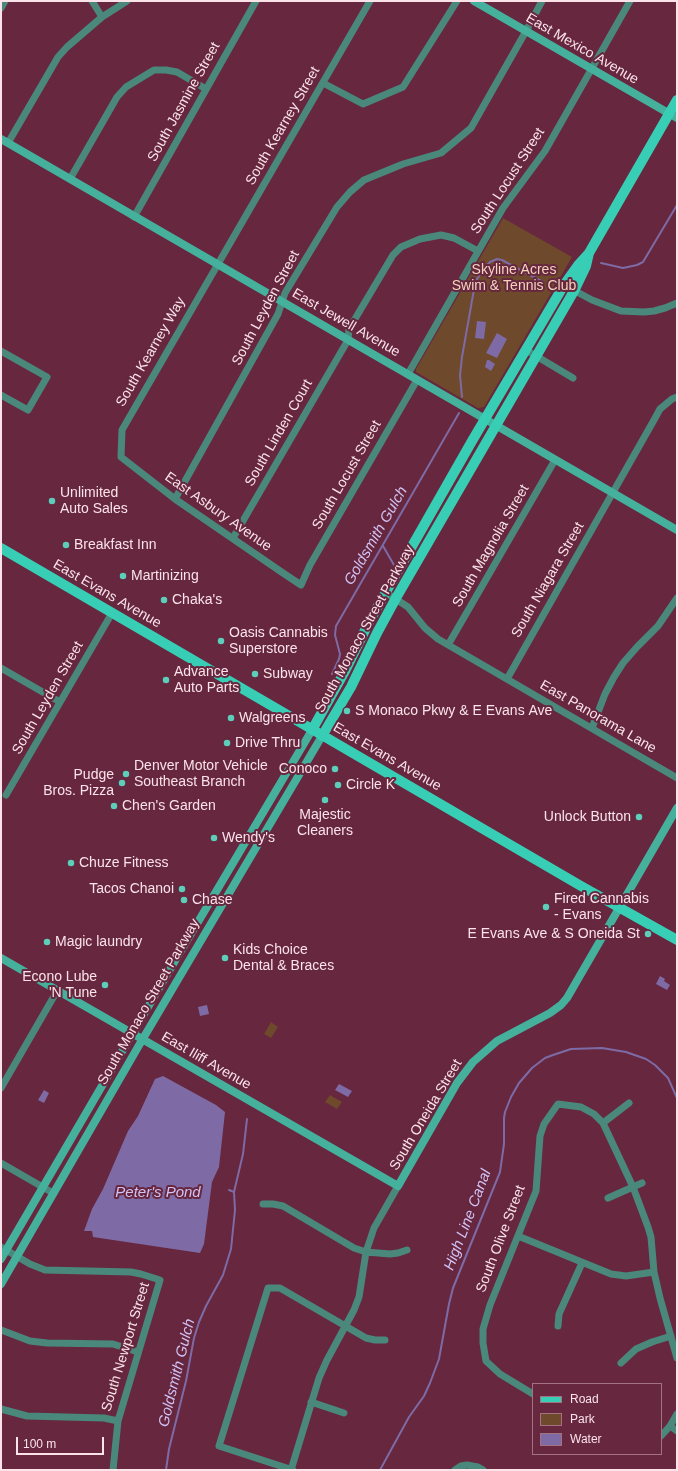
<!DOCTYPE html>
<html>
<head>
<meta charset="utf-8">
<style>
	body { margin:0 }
	#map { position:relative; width:678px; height:1471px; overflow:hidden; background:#66273f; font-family:Arial,sans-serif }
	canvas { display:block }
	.frame { position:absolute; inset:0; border:2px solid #fbe3e9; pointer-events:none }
	.legend { position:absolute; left:532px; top:1383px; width:130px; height:72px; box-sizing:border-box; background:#66273f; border:1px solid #a27283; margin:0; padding:5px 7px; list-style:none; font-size:12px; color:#fbe3e9 }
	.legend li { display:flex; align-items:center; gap:8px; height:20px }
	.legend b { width:20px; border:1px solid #a27283 }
	.scale { position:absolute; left:16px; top:1437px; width:88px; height:18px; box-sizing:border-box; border:2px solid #fbe3e9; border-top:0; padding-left:5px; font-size:12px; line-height:14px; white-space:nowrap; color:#fbe3e9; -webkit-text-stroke:3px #66273f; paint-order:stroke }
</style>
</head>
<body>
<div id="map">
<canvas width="678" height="1471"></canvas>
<div class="frame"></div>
<ul class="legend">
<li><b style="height:5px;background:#38ceb5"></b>Road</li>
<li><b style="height:11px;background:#6e492b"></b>Park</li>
<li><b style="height:11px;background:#7e6ba5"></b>Water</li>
</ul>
<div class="scale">100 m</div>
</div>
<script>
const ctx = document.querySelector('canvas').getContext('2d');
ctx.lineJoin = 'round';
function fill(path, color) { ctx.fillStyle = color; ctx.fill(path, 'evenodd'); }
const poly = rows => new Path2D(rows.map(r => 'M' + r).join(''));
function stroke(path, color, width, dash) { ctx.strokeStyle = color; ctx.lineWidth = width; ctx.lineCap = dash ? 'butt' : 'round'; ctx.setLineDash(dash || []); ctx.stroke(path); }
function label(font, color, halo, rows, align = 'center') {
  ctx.font = font + ' Arial,sans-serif'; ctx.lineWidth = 4; ctx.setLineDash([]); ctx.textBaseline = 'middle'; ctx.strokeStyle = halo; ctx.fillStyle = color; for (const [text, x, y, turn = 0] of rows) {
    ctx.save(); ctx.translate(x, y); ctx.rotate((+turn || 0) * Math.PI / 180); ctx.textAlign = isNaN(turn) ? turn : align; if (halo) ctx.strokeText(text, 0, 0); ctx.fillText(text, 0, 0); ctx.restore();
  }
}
fill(poly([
	[503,218,572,257,484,407,478,408,416,372,416,369],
	[271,1022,278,1027,271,1038,264,1034],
	[330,1095,342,1102,337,1109,325,1102]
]), '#6e492b');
fill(poly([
	[477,321,486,322,484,339,475,338],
	[497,333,507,339,497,358,486,353],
	[487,360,489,360,495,364,491,371,485,367],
	[660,976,665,979,664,981,670,985,667,990,656,984],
	[207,1005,209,1014,200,1016,198,1007],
	[163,1076,216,1105,225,1112,219,1167,212,1182,204,1244,200,1253,93,1237,92,1231,84,1231,92,1209,103,1189,128,1131,138,1116,155,1079],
	[339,1084,352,1091,348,1097,335,1090],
	[44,1090,49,1093,44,1103,38,1100]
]), '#7e6ba5');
stroke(poly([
	[601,263,623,268,637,265,643,262,677,205],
	[462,397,460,375,462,357,473,295,476,281,482,271,490,262,497,259,502,260,543,282],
	[383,546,394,565],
	[332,674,339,659,340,654,335,635,336,626,459,413],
	[229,1190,234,1192],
	[166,1470,169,1449,186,1381,194,1338,199,1322,206,1306,223,1275,231,1249,235,1210,234,1192,243,1154,247,1119],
	[380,1470,409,1417,424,1396,430,1383,439,1359,449,1304,453,1288,500,1172,504,1144,504,1118,505,1112,511,1097,519,1083,532,1068,545,1058,553,1055,571,1049,602,1048,626,1052,646,1059,655,1065,668,1078,677,1098]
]), '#7e6ba5', 2);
stroke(poly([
	[92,1,102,17],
	[370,1,122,430,121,457,175,499,283,573,301,585,310,565,417,380],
	[1,8,5,1],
	[323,83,363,104,403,87,457,1],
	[8,143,58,57,67,47,102,17,127,1],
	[70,179,117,97,126,87,154,70,166,70,177,72,206,89],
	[134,217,256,1],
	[564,285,592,300,621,311,644,312,654,311,665,308,677,303],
	[526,350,573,378],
	[1,351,47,377,28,410,1,395],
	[408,374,503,208,545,151,630,1],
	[175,499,278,314,285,293,337,207,350,192,364,180,403,164,441,153,471,128,526,31,542,1],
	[233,538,348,340,349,329,393,255,401,247,420,239,441,235,454,238,478,251],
	[385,592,408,607,425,628,438,639,677,778],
	[448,645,555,460],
	[1,668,60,702],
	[507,679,654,420,660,409,672,399,677,397],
	[592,728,605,694,614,677,623,663,637,647,658,626,677,598],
	[6,795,112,613],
	[1,1088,57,991],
	[603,1123,629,1103],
	[1,1163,53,1193],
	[608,1198,642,1183],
	[263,1204,273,1204,283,1206,354,1248,366,1252,390,1254,398,1253,407,1250],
	[518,1236,611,1274,626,1276,654,1272],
	[1,1247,30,1264,45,1270,131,1272,141,1274,160,1280,118,1421,113,1470],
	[558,1326,559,1314,582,1263],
	[1,1330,30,1341,47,1343,113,1344,138,1352],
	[621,1363,636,1349,652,1342,671,1336],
	[533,1394,500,1374,486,1361,483,1343,483,1329,490,1305,536,1191,540,1136,544,1124,558,1104,581,1107,594,1114,603,1123,633,1187,648,1227,651,1237,654,1272,660,1298,677,1358],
	[311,1402,344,1413],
	[1,1409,27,1416,104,1418,118,1421],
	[670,1426,677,1431],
	[661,1436,670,1426,677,1414],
	[291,1470,319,1378,327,1360,354,1310,359,1297,366,1252,374,1228,398,1186],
	[293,1470,219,1446,268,1288,280,1288,366,1338,375,1340,385,1340],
	[455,1470,461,1466,467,1465,478,1467,483,1470]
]), '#4a887c', 7);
stroke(poly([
	[474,1,677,118],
	[1,139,677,530],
	[1,958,398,1186,457,1083,473,1062,497,1041,550,1013,561,1005,567,998,677,808],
	[1,1259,176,959,312,730],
	[1,1284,138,1047,322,736]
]), '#45b09c', 8);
stroke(poly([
	[1,548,581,886,677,940],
	[312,730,345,671,370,620,472,441,564,285,579,264,589,253,677,100],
	[322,736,351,687,377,633,396,598,574,291,586,266,589,253]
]), '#38ceb5', 10);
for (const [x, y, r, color] of [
	[52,501,4,"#5dceb9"],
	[66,545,4,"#5dceb9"],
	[123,576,4,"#5dceb9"],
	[164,600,4,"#5dceb9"],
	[221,641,4,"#5dceb9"],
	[255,674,4,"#5dceb9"],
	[166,680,4,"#5dceb9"],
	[347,711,4,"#5dceb9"],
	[231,718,4,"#5dceb9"],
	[227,743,4,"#5dceb9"],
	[335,769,4,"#5dceb9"],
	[126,774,4,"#5dceb9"],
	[122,783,4,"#5dceb9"],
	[338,785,4,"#5dceb9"],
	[325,800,4,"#5dceb9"],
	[114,806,4,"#5dceb9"],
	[639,817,4,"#5dceb9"],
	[214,838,4,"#5dceb9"],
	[71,863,4,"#5dceb9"],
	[182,889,4,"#5dceb9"],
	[184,900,4,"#5dceb9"],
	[546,907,4,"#5dceb9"],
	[648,934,4,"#5dceb9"],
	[47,942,4,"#5dceb9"],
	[225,958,4,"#5dceb9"],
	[105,985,4,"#5dceb9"]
]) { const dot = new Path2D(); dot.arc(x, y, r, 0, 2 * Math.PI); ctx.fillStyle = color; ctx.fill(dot); stroke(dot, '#66273f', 1.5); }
label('14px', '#fbe3e9', '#66273f', [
	["East Mexico Avenue",582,49,30],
	["South Jasmine Street",184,102,-61],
	["South Kearney Street",283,126,-60],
	["South Locust Street",508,181,-57],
	["South Leyden Street",266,308,-62],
	["East Jewell Avenue",346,323,30],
	["South Kearney Way",151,352,-60],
	["South Linden Court",279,433,-60],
	["South Locust Street",347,475,-60],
	["East Asbury Avenue",218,512,35],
	["South Magnolia Street",491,546,-60],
	["South Niagara Street",548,580,-60],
	["East Evans Avenue",107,594,30],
	["South Monaco Street Parkway",365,629,-61],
	["South Leyden Street",48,698,-60],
	["East Panorama Lane",598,717,30],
	["East Evans Avenue",387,757,30],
	["South Monaco Street Parkway",149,1002,-60],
	["East Iliff Avenue",206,1061,30],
	["South Oneida Street",426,1115,-59],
	["South Olive Street",501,1239,-69],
	["South Newport Street",126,1347,-73]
]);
label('14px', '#f4d4bc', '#66273f', [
	["Skyline Acres",514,270],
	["Swim & Tennis Club",514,286]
]);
label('14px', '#fbe3e9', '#66273f', [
	["Unlimited",60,493],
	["Auto Sales",60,509],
	["Breakfast Inn",74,545],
	["Martinizing",131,576],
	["Chaka's",172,600],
	["Oasis Cannabis",229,633],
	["Superstore",229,649],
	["Advance",174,672],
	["Auto Parts",174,688],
	["Subway",263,674],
	["S Monaco Pkwy & E Evans Ave",355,711],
	["Walgreens",239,718],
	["Drive Thru",235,743],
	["Denver Motor Vehicle",134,766],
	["Southeast Branch",134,782],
	["Conoco",327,769,"right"],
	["Pudge",114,775,"right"],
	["Bros. Pizza",114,791,"right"],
	["Circle K",346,785],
	["Chen's Garden",122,806],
	["Majestic",325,815,"center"],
	["Cleaners",325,831,"center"],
	["Unlock Button",631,817,"right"],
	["Wendy's",222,838],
	["Chuze Fitness",79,863],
	["Tacos Chanoi",174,889,"right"],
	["Fired Cannabis",554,899],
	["- Evans",554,915],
	["Chase",192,900],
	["E Evans Ave & S Oneida St",640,934,"right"],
	["Magic laundry",55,942],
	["Kids Choice",233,950],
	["Dental & Braces",233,966],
	["Econo Lube",97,977,"right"],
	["'N Tune",97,993,"right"]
], 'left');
label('italic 15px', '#d2c2f5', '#66273f', [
	["Goldsmith Gulch",376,536,-60],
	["Peter's Pond",158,1193],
	["High Line Canal",468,1220,-69],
	["Goldsmith Gulch",177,1373,-76]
]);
</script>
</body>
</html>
